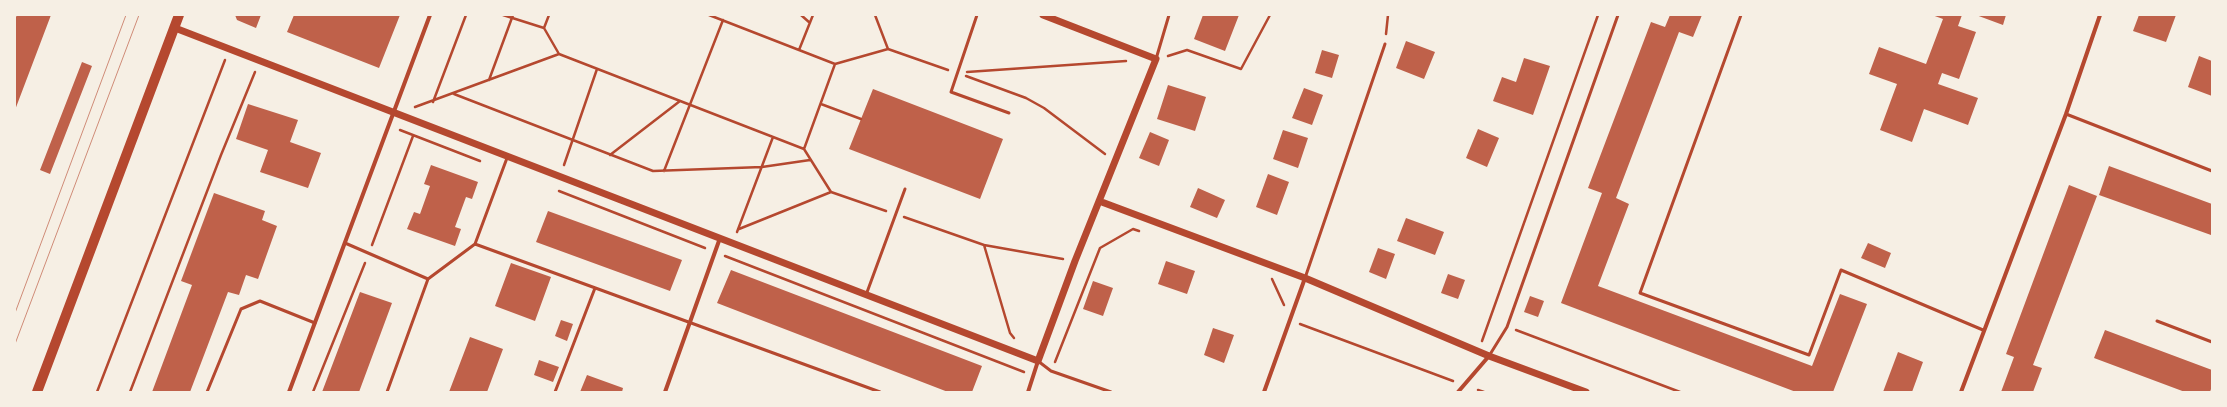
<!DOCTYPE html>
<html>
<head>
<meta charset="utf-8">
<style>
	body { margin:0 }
	#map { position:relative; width:2227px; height:407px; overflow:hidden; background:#f6efe4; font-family:Inter,sans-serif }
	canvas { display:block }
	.frame { position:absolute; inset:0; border:16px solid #f6efe4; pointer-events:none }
</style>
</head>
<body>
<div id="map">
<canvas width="2227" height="407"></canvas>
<div class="frame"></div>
</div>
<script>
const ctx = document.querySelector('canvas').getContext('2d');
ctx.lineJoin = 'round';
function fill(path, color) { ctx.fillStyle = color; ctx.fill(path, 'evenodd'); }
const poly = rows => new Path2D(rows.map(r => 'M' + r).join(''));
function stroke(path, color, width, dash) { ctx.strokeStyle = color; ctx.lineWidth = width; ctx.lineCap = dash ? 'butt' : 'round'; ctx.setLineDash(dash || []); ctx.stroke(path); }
fill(poly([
	[17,15,51,15,15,110,15,19],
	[235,15,261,15,256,28,237,20],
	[294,15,400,15,379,68,287,32],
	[1203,15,1239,15,1225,51,1194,39],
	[1670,15,1702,15,1693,37,1679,32,1616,198,1629,204,1598,286,1812,366,1840,294,1867,304,1833,392,1796,392,1561,303,1602,193,1588,188,1651,22,1665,27],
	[1932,15,1962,15,1958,26,1976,32,1959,79,1942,73,1938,84,1978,98,1968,125,1924,109,1912,142,1880,130,1897,84,1869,74,1879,47,1926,64,1943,19],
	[1976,15,2006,15,2003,25],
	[2139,15,2176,15,2166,42,2133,31],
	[1406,41,1435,52,1424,79,1396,68],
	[1322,50,1339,55,1332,78,1315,73],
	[2199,56,2212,61,2212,96,2188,87],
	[1524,58,1550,66,1533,115,1493,101,1502,77,1516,82],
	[82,62,92,66,50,174,40,170],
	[1168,85,1206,97,1195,131,1157,119],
	[1304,88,1323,95,1312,125,1292,118],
	[873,89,1003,139,980,199,849,149],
	[248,104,298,120,290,142,321,153,308,188,260,172,268,150,236,139],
	[1478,129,1499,138,1487,167,1466,158],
	[1283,130,1308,138,1298,168,1273,159],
	[1150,132,1169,140,1159,166,1139,158],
	[431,165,478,182,472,199,466,197,455,227,461,229,455,246,407,229,414,212,420,214,430,186,424,184],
	[2109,166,2212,204,2211,235,2099,195],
	[1268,174,1289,182,1277,215,1256,207],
	[2069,185,2097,196,2033,365,2042,368,2033,392,2001,392,2014,357,2006,354],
	[1198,188,1225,200,1217,218,1190,207],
	[214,193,265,211,262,220,277,226,258,279,246,275,239,295,228,292,190,392,152,392,192,285,181,281],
	[548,211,682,260,670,291,536,242],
	[1406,218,1444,232,1435,255,1397,241],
	[1868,243,1891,253,1885,268,1861,258],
	[1378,248,1395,254,1386,279,1369,272],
	[1166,261,1195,271,1187,294,1158,284],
	[511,263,551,277,535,321,495,306],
	[731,270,982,366,972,392,948,392,717,303],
	[1448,274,1465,280,1458,299,1441,293],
	[1093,281,1113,288,1103,316,1083,309],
	[360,292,392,303,359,392,322,392],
	[1530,296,1544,301,1538,317,1524,312],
	[561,320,573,324,567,341,555,336],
	[1213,328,1234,335,1224,363,1204,355],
	[2105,330,2212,370,2212,386,2210,392,2185,392,2094,358],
	[470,337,503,349,487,392,449,392],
	[1898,352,1923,362,1912,392,1883,392],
	[539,360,559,367,553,382,534,375],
	[587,375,623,388,622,392,580,392]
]), '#bf614a');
stroke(poly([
	[503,15,544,28],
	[549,15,544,28,559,54,804,149,831,192,886,211],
	[709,15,835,64,888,49,948,70],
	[801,15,810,23],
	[875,15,888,49],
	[1386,34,1388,15],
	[799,50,813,15],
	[1168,56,1187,50,1241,69,1270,15],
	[967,72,1126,61],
	[966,76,1026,98,1044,108,1105,154],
	[489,80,513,15],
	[454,94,653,171,762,167,810,160],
	[433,102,466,15],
	[821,104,861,119],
	[415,107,559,54],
	[400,130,480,161],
	[804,149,835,64],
	[610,155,680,101],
	[564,165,597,69],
	[664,171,723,20],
	[559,191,705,248],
	[904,217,984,245,1010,333,1014,338],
	[739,229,831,192],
	[737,232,773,137],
	[372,245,413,136],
	[984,245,1063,259],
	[725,256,1024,372],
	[1272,279,1284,305],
	[1300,324,1453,381],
	[1516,330,1680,392],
	[1482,341,1598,15],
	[1055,362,1100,248,1133,229,1139,231],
	[1478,390,1484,392],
	[97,392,225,60],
	[130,392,221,155,255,72],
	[313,392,365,263]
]), '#b5482f', 2.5);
stroke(poly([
	[977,15,951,92,1009,113],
	[1741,15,1640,293,1809,355,1841,270,1983,330],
	[1156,59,1169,15],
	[2066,114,2212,171],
	[345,243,428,279],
	[475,244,880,392],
	[1305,278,1385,44],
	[866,295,905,189],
	[2157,321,2212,342],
	[1489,356,1507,327,1618,15],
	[1038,361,1051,371,1111,392],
	[207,392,241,309,260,301,315,323],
	[387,392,428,279,475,244,507,158],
	[555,392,595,288]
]), '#b5482f', 3);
stroke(poly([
	[289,392,430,15],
	[665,392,720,238],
	[1028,392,1038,361],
	[1264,392,1305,278],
	[1458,392,1489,356],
	[1961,392,2066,114,2100,15]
]), '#b5482f', 4);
stroke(poly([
	[175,28,1038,361,1075,261,1156,59,1043,15],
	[1099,201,1305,278,1489,356,1586,392]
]), '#b5482f', 7);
stroke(poly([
	[37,392,179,15]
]), '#b5482f', 10);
stroke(poly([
	[15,313,126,15],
	[15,344,139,15]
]), '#cf8b77', 1);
</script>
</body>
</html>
